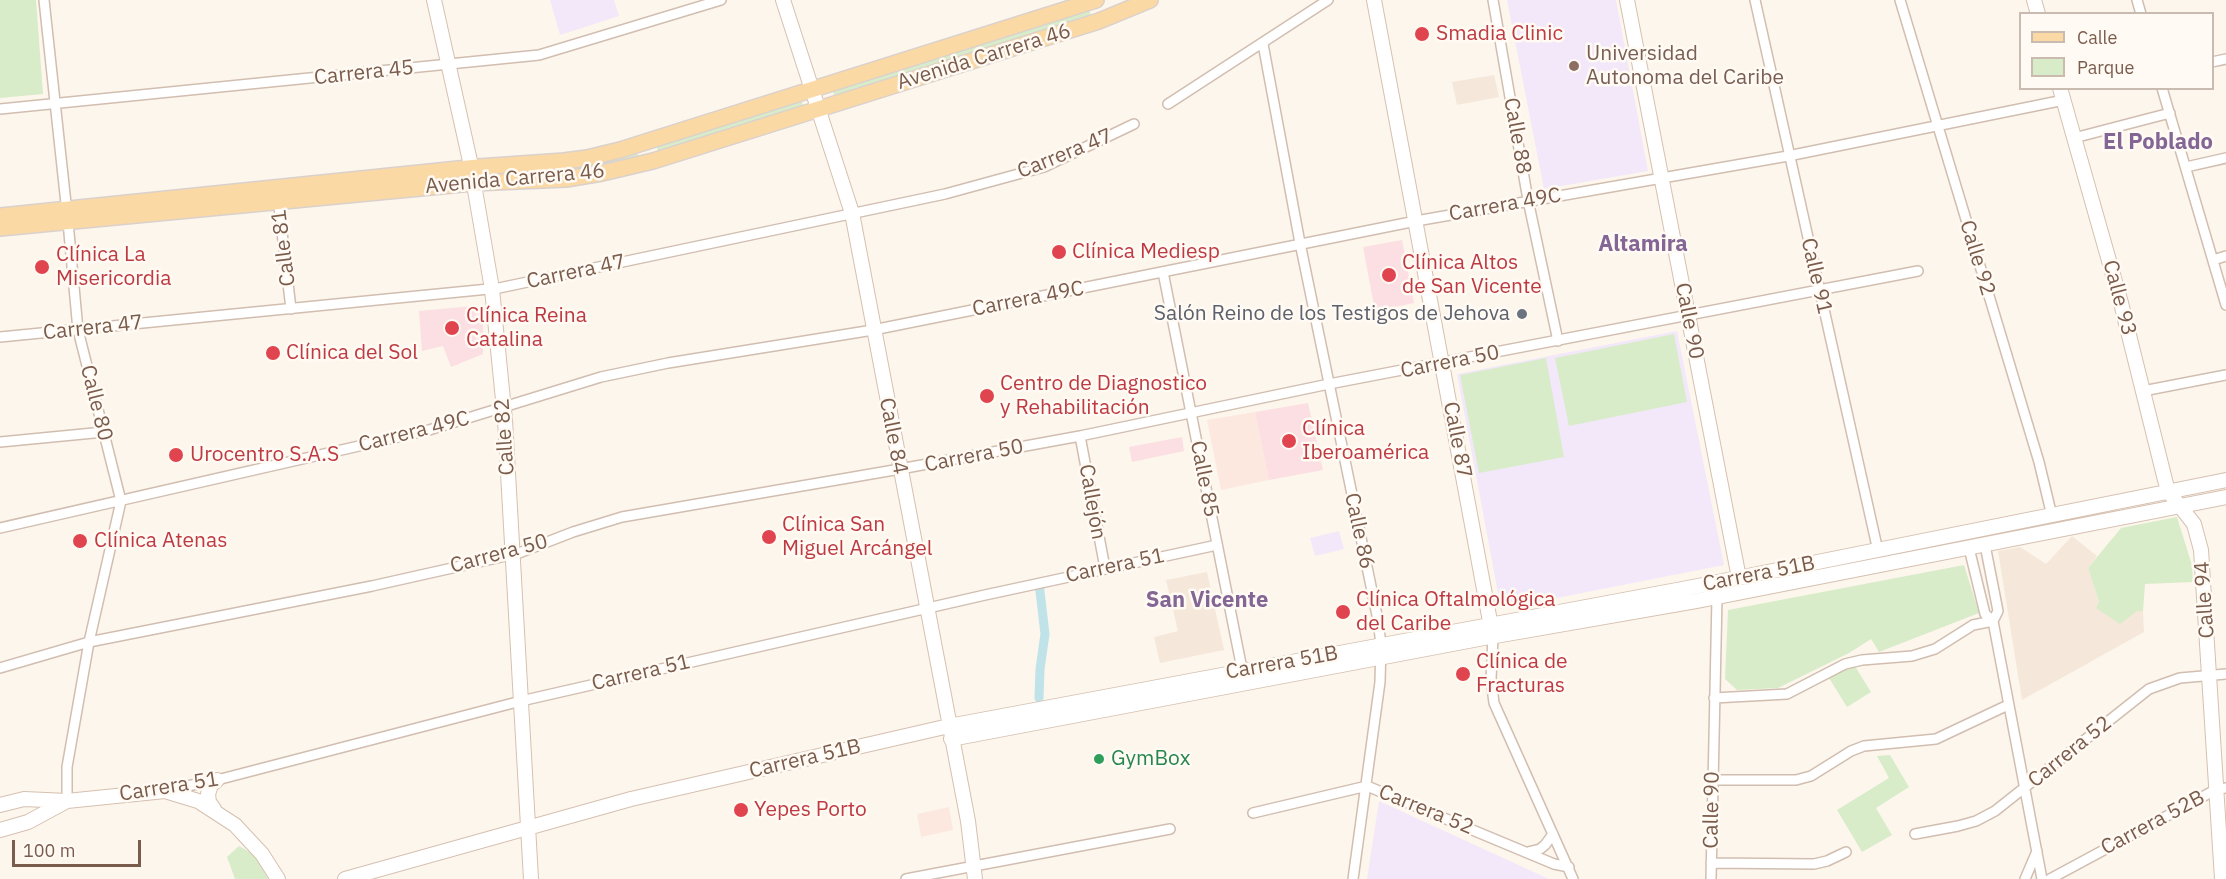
<!DOCTYPE html>
<html>
<head>
<meta charset="utf-8">
<style>
	body { margin:0 }
	#map { position:relative; width:2226px; height:879px; overflow:hidden; background:#fdf6ec; font-family:"IBM Plex Sans",sans-serif }
	canvas { display:block }
	.legend { position:absolute; left:2019px; top:12px; width:195px; height:78px; box-sizing:border-box; background:#fffaf3; border:2px solid #cabbb1; margin:0; padding:8px 10px; list-style:none; font-size:18px; color:#7a5c4d }
	.legend li { display:flex; align-items:center; gap:12px; height:30px }
	.legend b { width:30px; border:2px solid #cabbb1 }
	.scale { position:absolute; left:12px; top:840px; width:129px; height:27px; box-sizing:border-box; border:3px solid #7a5c4d; border-top:0; padding-left:8px; font-size:18px; line-height:21px; white-space:nowrap; color:#7a5c4d; -webkit-text-stroke:4px #fffaf3; paint-order:stroke }
</style>
</head>
<body>
<div id="map">
<canvas width="2226" height="879"></canvas>
<ul class="legend">
<li><b style="height:8px;background:#fbd9a5"></b>Calle</li>
<li><b style="height:16px;background:#d8ecc9"></b>Parque</li>
</ul>
<div class="scale">100 m</div>
</div>
<script>
const ctx = document.querySelector('canvas').getContext('2d');
ctx.lineJoin = 'round';
function fill(path, color) { ctx.fillStyle = color; ctx.fill(path, 'evenodd'); }
const poly = rows => new Path2D(rows.map(r => 'M' + r).join(''));
function stroke(path, color, width, dash) { ctx.strokeStyle = color; ctx.lineWidth = width; ctx.lineCap = dash ? 'butt' : 'round'; ctx.setLineDash(dash || []); ctx.stroke(path); }
function label(font, color, halo, rows, align = 'center') {
  ctx.font = font + ' "IBM Plex Sans",sans-serif'; ctx.lineWidth = 5; ctx.setLineDash([]); ctx.textBaseline = 'middle'; ctx.strokeStyle = halo; ctx.fillStyle = color; for (const [text, x, y, turn = 0] of rows) {
    ctx.save(); ctx.translate(x, y); ctx.rotate((+turn || 0) * Math.PI / 180); ctx.textAlign = isNaN(turn) ? turn : align; if (halo) ctx.strokeText(text, 0, 0); ctx.fillText(text, 0, 0); ctx.restore();
  }
}
fill(poly([
	[1494,75,1499,97,1457,105,1452,82],
	[2072,536,2097,556,2088,568,2099,602,2143,611,2144,632,2022,700,1998,551,2020,547,2046,564],
	[1207,572,1224,650,1160,663,1154,637,1178,631,1166,580]
]), '#f5e8da');
fill(poly([
	[1255,412,1269,480,1221,490,1207,420],
	[949,807,953,830,921,837,917,814]
]), '#fde8e0');
fill(poly([
	[550,0,614,0,619,16,560,35],
	[1507,0,1616,0,1648,171,1544,189],
	[1677,331,1724,565,1501,609,1457,374],
	[1339,531,1344,549,1315,556,1310,538],
	[1379,801,1549,879,1367,879]
]), '#f3e8fa');
fill(poly([
	[1402,240,1414,303,1375,311,1363,247],
	[483,305,483,354,451,367,443,346,422,351,419,311],
	[1308,403,1323,470,1269,480,1255,412],
	[1182,437,1184,451,1132,462,1129,447]
]), '#fbdfe3');
fill(poly([
	[0,0,36,0,43,94,0,98],
	[1089,9,1092,19,835,98,832,88],
	[801,99,804,108,658,153,656,143],
	[636,150,639,158,579,172,488,178,486,170],
	[1674,334,1687,402,1569,426,1555,358],
	[1546,358,1564,457,1479,473,1460,375],
	[2177,517,2192,565,2193,582,2145,584,2143,611,2137,611,2120,624,2096,608,2099,602,2088,568,2121,528],
	[1964,565,1979,613,1879,652,1871,639,1849,653,1778,688,1737,690,1725,679,1728,610],
	[1853,663,1871,692,1847,707,1829,678],
	[1890,755,1909,787,1876,808,1892,835,1862,852,1837,810,1889,778,1877,756],
	[239,846,255,855,268,879,235,879,227,857]
]), '#d8ecc9');
stroke(poly([
	[1039,698,1040,669,1045,634,1039,583]
]), '#bfe3e8', 9);
const street = poly([
	[44,0,68,222,78,330,121,501,89,642,67,767,67,801],
	[1493,0,1528,200,1558,341],
	[1755,0,1878,551],
	[1900,0,2039,462,2052,516],
	[2137,0,2141,14],
	[1263,44,1300,243,1378,620,1381,645,1380,682,1353,879],
	[2212,62,2226,59],
	[2162,88,2226,305],
	[1168,104,1328,0],
	[0,109,539,55,721,0],
	[2074,138,2170,113],
	[2186,167,2226,158],
	[278,198,291,309],
	[2213,260,2226,256],
	[1163,272,1241,664,1238,674],
	[0,337,499,288,945,194,1044,167,1134,124],
	[2143,391,2226,375],
	[1080,436,1105,568],
	[0,442,104,432],
	[0,528,429,430,601,377,668,363,873,330,1416,221,1788,156,2064,100],
	[1985,545,1998,611,1993,621,2042,879],
	[1969,548,1985,614,1993,621],
	[1703,585,1717,597,1711,879],
	[1493,637,1491,679,1494,703,1573,879],
	[0,668,89,642,372,586,519,553,573,532,622,517,900,469,1080,436,1329,384,1918,271],
	[1714,698,1787,694,1845,664,1862,660,1912,656,1935,649,1973,625,1993,621],
	[1712,780,1796,780,1811,776,1851,751,1864,746,1936,739,2008,705],
	[167,790,217,780,521,701,985,595,1217,545],
	[1253,813,1367,786,1554,864,1569,867],
	[1915,834,1958,826,1976,821,1995,811,2149,689,2180,678,2226,674],
	[1528,852,1540,849,1545,845,1553,834],
	[1711,863,1814,864,1827,861,1846,852],
	[906,879,1170,829],
	[2025,879,2037,851],
	[2050,879,2217,789,2226,788]
]);
const secondary = poly([
	[434,0,470,161,492,289,505,420,531,879],
	[783,0,852,213,968,821,975,879],
	[1374,0,1492,632],
	[1627,0,1739,578],
	[2034,0,2038,14],
	[2060,88,2121,303,2165,480,2168,491,2194,524,2201,550,2222,879],
	[951,739,1484,638,1696,601,2226,497],
	[0,805,24,799,67,801,165,791,198,801,235,825,262,854,278,879],
	[214,809,209,802,208,794,211,785,217,780],
	[0,830,28,822,65,802],
	[345,879,631,799,949,726,1693,587,2226,480]
]);
const primary = poly([
	[0,216,478,167,564,161,587,158,620,150,1096,0],
	[0,228,473,183,566,179,602,173,653,161,1099,21,1150,0]
]);
stroke(street, '#d1beb0', 12);
stroke(secondary, '#d6c0b0', 16);
stroke(primary, '#dad1cd', 18);
stroke(street, '#fff', 9);
stroke(secondary, '#fff', 14);
stroke(primary, '#fbd9a5', 15);
for (const [x, y, r, color] of [
	[1422,34,8,"#e0444e"],
	[1574,66,6,"#8d6e63"],
	[1059,252,8,"#e0444e"],
	[42,267,8,"#e0444e"],
	[1389,275,8,"#e0444e"],
	[1522,314,6,"#6b7280"],
	[452,328,8,"#e0444e"],
	[273,353,8,"#e0444e"],
	[987,396,8,"#e0444e"],
	[1289,441,8,"#e0444e"],
	[176,455,8,"#e0444e"],
	[769,537,8,"#e0444e"],
	[80,541,8,"#e0444e"],
	[1343,612,8,"#e0444e"],
	[1463,674,8,"#e0444e"],
	[1099,759,6,"#2e9e5b"],
	[741,810,8,"#e0444e"]
]) { const dot = new Path2D(); dot.arc(x, y, r, 0, 2 * Math.PI); ctx.fillStyle = color; ctx.fill(dot); stroke(dot, '#fffaf3', 2); }
label('21px', '#be3a42', '#fffaf3', [
	["Smadia Clinic",1436,34],
	["Clínica Mediesp",1072,252],
	["Clínica La",56,255],
	["Misericordia",56,279],
	["Clínica Altos",1402,263],
	["de San Vicente",1402,287],
	["Clínica Reina",466,316],
	["Catalina",466,340],
	["Clínica del Sol",286,353],
	["Centro de Diagnostico",1000,384],
	["y Rehabilitación",1000,408],
	["Clínica",1302,429],
	["Iberoamérica",1302,453],
	["Urocentro S.A.S",190,455],
	["Clínica San",782,525],
	["Miguel Arcángel",782,549],
	["Clínica Atenas",94,541],
	["Clínica Oftalmológica",1356,600],
	["del Caribe",1356,624],
	["Clínica de",1476,662],
	["Fracturas",1476,686],
	["Yepes Porto",754,810]
], 'left');
label('21px', '#785e54', '#fffaf3', [
	["Universidad",1586,54],
	["Autonoma del Caribe",1586,78]
], 'left');
label('21px', '#7a5c4d', '#fffaf3', [
	["Avenida Carrera 46",984,57,-17],
	["Carrera 45",364,73,-6],
	["Calle 88",1517,136,80],
	["Carrera 47",1065,154,-22],
	["Avenida Carrera 46",515,179,-5],
	["Carrera 49C",1505,205,-10],
	["Calle 81",284,248,-97],
	["Calle 92",1977,258,73],
	["Carrera 47",576,272,-12],
	["Calle 91",1816,276,77],
	["Calle 93",2119,298,75],
	["Carrera 49C",1028,299,-11],
	["Calle 90",1689,321,79],
	["Carrera 47",93,328,-6],
	["Carrera 50",1450,362,-11],
	["Calle 80",96,403,76],
	["Carrera 49C",414,432,-14],
	["Calle 84",893,436,79],
	["Calle 82",505,437,-94],
	["Calle 87",1457,440,79],
	["Carrera 50",974,456,-11],
	["Calle 85",1204,479,79],
	["Callejón",1092,502,80],
	["Calle 86",1359,531,78],
	["Carrera 50",499,554,-15],
	["Carrera 51",1115,566,-12],
	["Carrera 51B",1759,574,-11],
	["Calle 94",2205,600,-94],
	["Carrera 51B",1282,663,-10],
	["Carrera 51",641,673,-13],
	["Carrera 52",2070,752,-39],
	["Carrera 51B",805,759,-13],
	["Carrera 51",169,787,-9],
	["Carrera 52",1426,810,22],
	["Calle 90",1712,810,-89],
	["Carrera 52B",2153,823,-28]
]);
label('21px', '#5b616d', '#fffaf3', [
	["Salón Reino de los Testigos de Jehova",1510,314]
], 'right');
label('21px', '#27864d', '#fffaf3', [
	["GymBox",1111,759]
], 'left');
label('bold 22px', '#846695', '#fffaf3', [
	["El Poblado",2158,143],
	["Altamira",1643,245],
	["San Vicente",1207,601]
]);
</script>
</body>
</html>
